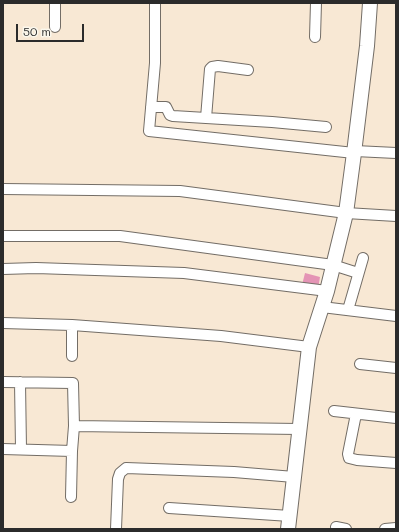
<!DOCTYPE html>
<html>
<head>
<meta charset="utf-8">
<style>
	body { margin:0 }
	#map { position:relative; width:399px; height:532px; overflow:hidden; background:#f8e8d4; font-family:Mali,sans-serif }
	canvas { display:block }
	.frame { position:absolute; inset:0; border:4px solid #2b2b2b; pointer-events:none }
	.scale { position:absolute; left:16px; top:24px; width:68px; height:18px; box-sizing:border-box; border:2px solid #2b2b2b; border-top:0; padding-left:5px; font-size:12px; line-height:14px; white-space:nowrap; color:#2b2b2b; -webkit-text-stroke:3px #fbf7ec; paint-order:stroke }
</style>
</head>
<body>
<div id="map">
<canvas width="399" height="532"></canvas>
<div class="frame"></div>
<div class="scale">50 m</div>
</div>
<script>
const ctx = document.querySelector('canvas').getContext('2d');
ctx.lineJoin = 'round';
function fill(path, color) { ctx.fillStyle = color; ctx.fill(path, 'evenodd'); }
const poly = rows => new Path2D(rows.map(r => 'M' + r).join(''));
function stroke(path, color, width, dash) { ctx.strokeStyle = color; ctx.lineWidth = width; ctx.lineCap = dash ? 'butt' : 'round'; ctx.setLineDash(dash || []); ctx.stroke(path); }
fill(poly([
	[305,273,320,277,318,289,302,285]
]), '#e494b5');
const street = poly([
	[55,3,55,27],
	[155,3,155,63,149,131,354,153],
	[315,37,316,3],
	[151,107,166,107,170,115,173,116,272,122,326,127],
	[206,118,210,69,212,67,218,66,248,70],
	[355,151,396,153],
	[3,189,180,191,346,213,396,216],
	[3,236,120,236,333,265,358,273],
	[3,269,36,268,184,273,327,291],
	[322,307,396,316],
	[348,310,363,258],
	[3,323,72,325,221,336,309,347],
	[72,356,72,325],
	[360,364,396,368],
	[3,382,73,383,74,426],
	[20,382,21,449],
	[334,411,396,418],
	[356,414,348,454,349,458,357,460,396,463],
	[3,449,72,451,74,426,299,429],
	[71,497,72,451],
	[169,508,290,516],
	[336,527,346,529],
	[116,529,118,479,120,473,126,468,234,472,294,477],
	[385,529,396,528]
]);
const secondary = poly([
	[288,529,309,347,327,291,346,213,354,153,367,46,370,3]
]);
stroke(street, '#736d66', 12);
stroke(secondary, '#736d66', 16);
stroke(street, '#fff', 10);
stroke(secondary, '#fff', 14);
</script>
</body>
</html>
